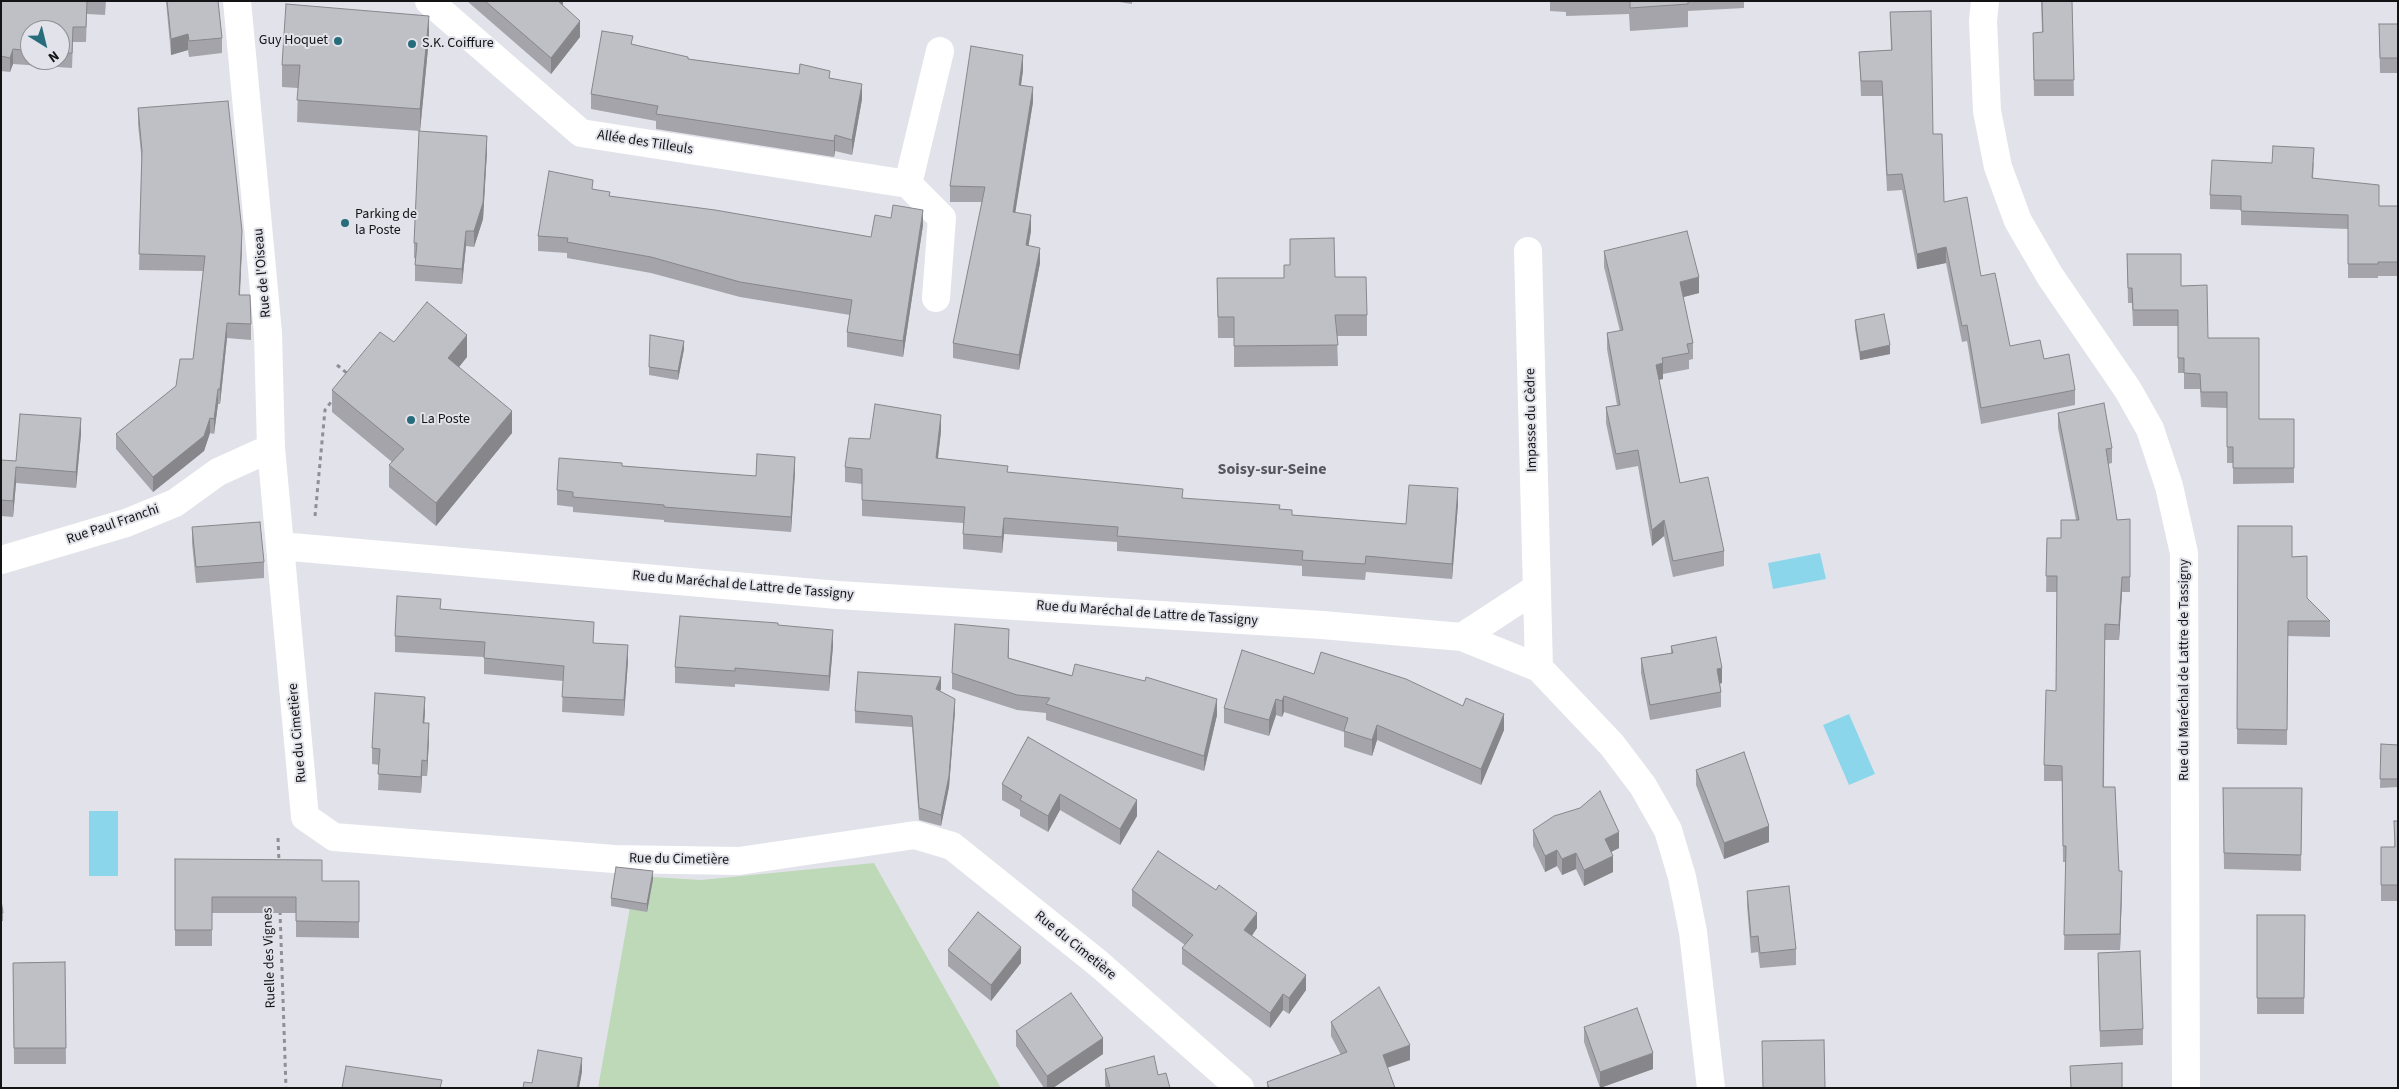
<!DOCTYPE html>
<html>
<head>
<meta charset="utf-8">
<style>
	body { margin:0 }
	#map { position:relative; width:2399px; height:1089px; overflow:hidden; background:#e2e3ea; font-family:"Source Sans 3",sans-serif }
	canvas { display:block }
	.frame { position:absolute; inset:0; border:2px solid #141417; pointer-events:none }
	.north { position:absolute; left:20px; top:20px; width:50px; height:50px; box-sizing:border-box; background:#e2e3ea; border:1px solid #909096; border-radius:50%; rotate:144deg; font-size:14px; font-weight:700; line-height:20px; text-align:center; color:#141417 }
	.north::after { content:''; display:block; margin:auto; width:18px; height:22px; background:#276c7b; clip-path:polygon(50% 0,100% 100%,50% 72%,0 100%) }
</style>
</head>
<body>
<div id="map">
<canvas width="2399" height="1089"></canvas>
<div class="frame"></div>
<div class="north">N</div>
</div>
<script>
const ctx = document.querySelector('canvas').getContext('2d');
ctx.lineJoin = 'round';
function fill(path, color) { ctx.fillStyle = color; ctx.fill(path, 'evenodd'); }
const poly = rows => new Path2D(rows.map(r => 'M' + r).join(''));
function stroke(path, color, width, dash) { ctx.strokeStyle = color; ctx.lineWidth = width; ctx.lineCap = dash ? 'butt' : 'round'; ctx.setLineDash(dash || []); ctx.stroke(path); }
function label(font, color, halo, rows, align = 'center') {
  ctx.font = font + ' "Source Sans 3",sans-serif'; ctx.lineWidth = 4; ctx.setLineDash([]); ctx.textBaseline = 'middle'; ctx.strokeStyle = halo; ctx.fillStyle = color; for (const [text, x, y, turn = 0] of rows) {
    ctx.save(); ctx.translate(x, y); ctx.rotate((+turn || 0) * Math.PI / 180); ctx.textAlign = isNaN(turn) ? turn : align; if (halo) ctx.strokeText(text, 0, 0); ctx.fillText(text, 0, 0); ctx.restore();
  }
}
fill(poly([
	[874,863,1001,1088,598,1088,630,907,647,908,653,877,701,880]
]), '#bed9b7');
fill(poly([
	[1820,553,1826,579,1773,589,1768,563],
	[1849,714,1875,774,1849,785,1823,725],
	[89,811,118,811,118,876,89,876]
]), '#8cd6eb');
stroke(poly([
	[337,365,348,374],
	[315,516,325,410,334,398],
	[278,838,279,862],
	[280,911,286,1088]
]), '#8f8f95', 3, [4, 4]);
stroke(poly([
	[237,1,268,333,271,448,305,817,334,837,614,859,739,861,915,835,952,846,1099,964,1240,1088],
	[429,1,581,133,908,184,940,51],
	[1985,1,1983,21,1987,111,1998,167,2018,221,2050,276,2128,390,2150,429,2169,486,2184,553,2186,1088],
	[908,184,942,218,936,298],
	[1528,251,1539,668],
	[280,546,838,595,1322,625,1462,637,1539,668,1612,745,1643,786,1668,830,1682,877,1693,932,1711,1088],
	[1,560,126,523,175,503,218,472,271,448],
	[1462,637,1537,588]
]), '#fff', 28);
fill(poly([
	[1,1,106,1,105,15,87,14,86,42,73,42,72,68,13,64,10,72,1,71],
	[30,30,60,30,60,60,30,60],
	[166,1,218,1,222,38,222,53,189,57,188,50,171,55],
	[467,1,563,1,563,6,580,37,551,74],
	[1113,1,1132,1,1132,4],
	[1550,1,1744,1,1744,8,1688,11,1688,27,1630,31,1629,14,1566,16,1566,12,1550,11],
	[2041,1,2072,1,2074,96,2034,96,2033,33,2042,32],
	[1890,12,1933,134,1944,202,1981,276,2010,346,2044,359,2075,390,2075,405,1981,424,1967,341,1962,342,1946,263,1917,269,1902,190,1887,191,1882,96,1861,96,1859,52,1891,50],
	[2379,24,2398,24,2398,73,2380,73],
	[429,38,420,131,297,122,298,88,282,87,282,65],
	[633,44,688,59,799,74,830,78,862,99,852,155,835,151,834,157,656,129,656,121,591,109,591,94],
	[1023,70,1021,85,1033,102,1015,212,1031,231,1028,246,1040,263,1019,370,953,358,953,343,982,202,950,202,950,186],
	[138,108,242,246,240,295,251,324,251,340,227,338,220,404,218,404,214,434,210,433,204,451,153,492,116,449,116,434,176,386,193,359,203,271,139,270,142,163,138,124],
	[487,151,483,219,474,247,466,246,462,284,415,281,415,258,414,258,414,243],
	[2314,162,2313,178,2379,206,2398,206,2398,276,2378,276,2378,278,2348,278,2348,229,2241,225,2241,210,2210,209,2210,195,2272,163],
	[593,189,610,196,871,237,923,225,903,357,847,347,847,332,850,315,740,297,651,273,567,258,567,253,538,251,538,236],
	[1604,251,1699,293,1683,297,1693,343,1693,359,1689,360,1689,369,1663,374,1663,379,1659,380,1680,483,1724,551,1724,566,1673,577,1664,536,1652,546,1638,466,1616,470,1606,423,1606,407,1617,405,1607,349,1607,333,1620,331,1604,267],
	[2127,254,2181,286,2208,338,2259,419,2294,419,2294,483,2233,484,2233,463,2227,463,2227,408,2201,407,2200,389,2184,389,2184,373,2178,373,2178,326,2133,326,2132,303,2128,303],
	[1284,265,1335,277,1367,315,1367,336,1337,336,1338,366,1234,367,1234,338,1218,338,1217,278,1284,278],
	[1855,320,1890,354,1860,360,1855,328],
	[394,342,467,357,458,367,512,433,436,526,389,487,389,465,392,462,332,412,332,390],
	[684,349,678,380,649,375,649,367],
	[2058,413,2112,448,2112,463,2108,464,2117,520,2130,519,2130,592,2122,592,2119,640,2105,640,2104,787,2122,887,2120,950,2064,950,2066,862,2063,862,2062,781,2044,781,2044,765,2056,691,2057,592,2046,592,2047,538,2061,538,2076,520,2058,428],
	[941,431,938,458,1008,472,1183,498,1280,509,1292,515,1406,524,1458,504,1452,579,1366,572,1365,580,1302,576,1302,566,1117,551,1117,542,1004,534,1002,553,963,549,963,523,862,516,862,484,845,482,845,467,870,439],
	[81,434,76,488,16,483,13,517,1,516,1,460,16,461],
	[622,466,756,476,795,472,791,532,664,522,664,520,573,512,573,507,557,505,557,490],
	[2238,526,2292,557,2307,598,2330,621,2330,637,2288,636,2287,745,2237,744],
	[192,527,264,562,264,578,196,583,192,543],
	[441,609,594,643,628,661,624,716,562,712,563,681,484,674,484,657,395,652,395,636],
	[778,625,833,646,829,691,735,684,735,687,675,683,675,667],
	[1009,644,1009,658,1217,715,1204,771,1046,720,1046,713,1017,710,952,689,952,673],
	[1671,646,1722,683,1720,684,1721,692,1721,707,1650,720,1641,673,1641,658,1671,653],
	[1314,674,1504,730,1481,785,1377,740,1372,756,1344,747,1344,732,1284,712,1282,717,1276,715,1269,736,1224,723,1224,708],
	[941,689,940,691,955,711,949,787,941,826,919,820,912,727,855,723,855,711],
	[425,712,424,723,429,739,427,776,422,776,421,793,378,790,379,765,372,764,372,748],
	[1028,737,1137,816,1120,845,1060,810,1048,832,1020,816,1020,810,1002,800,1002,784],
	[2381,744,2398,745,2398,787,2380,788],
	[1696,770,1769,842,1724,859,1696,785],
	[2223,788,2302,788,2301,871,2224,869],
	[2398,821,2398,901,2381,901,2381,847,2394,847],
	[1533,830,1619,848,1611,852,1613,872,1584,886,1576,869,1562,875,1557,866,1545,872,1533,846],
	[175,859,322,881,359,881,359,938,296,937,296,913,212,913,212,946,175,946],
	[653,879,647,912,611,906,611,898],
	[1132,890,1216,890,1257,928,1252,936,1306,990,1289,1014,1283,1010,1270,1028,1182,964,1182,948,1185,945,1132,906],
	[1747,891,1796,949,1796,965,1760,968,1758,952,1751,953,1747,906],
	[1,900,3,913,3,921,1,921],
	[2257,915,2305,915,2304,1014,2257,1014],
	[948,950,1021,963,991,1001,948,966],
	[2098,953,2143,1029,2143,1045,2100,1047],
	[65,962,66,1064,14,1064,13,963],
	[1331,1022,1410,1060,1387,1068,1395,1088,1267,1088,1267,1082,1341,1055,1331,1036],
	[1584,1027,1653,1069,1600,1088,1584,1042],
	[1016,1031,1103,1054,1053,1088,1044,1088,1016,1046],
	[1105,1069,1170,1088,1106,1088,1105,1085]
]), '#a4a4aa');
fill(poly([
	[558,1,563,1,563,11],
	[429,16,429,38,420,131,420,109],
	[580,21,580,37,551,74,551,58],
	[188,34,188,50,171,55,171,39],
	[13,49,13,64,10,72,10,58],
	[1023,55,1023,70,1019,100,1019,85],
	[862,84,862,99,852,155,852,140],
	[1033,87,1033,102,1013,227,1013,212],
	[835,135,835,151,834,157,834,141],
	[487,136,487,151,483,219,474,247,474,231],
	[923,210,923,225,903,357,903,341],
	[1031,215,1031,231,1026,261,1026,245],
	[242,231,242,246,239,310,239,295],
	[466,231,466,246,462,284,462,269],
	[1946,247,1946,263,1917,269,1917,254],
	[1040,248,1040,263,1019,370,1019,355],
	[1699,277,1699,293,1680,298,1680,282],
	[227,323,227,338,220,404,220,389],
	[467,335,467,357,448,381,448,358],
	[684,341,684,349,678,380,678,371],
	[1890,345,1890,354,1860,360,1860,352],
	[1663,363,1663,379,1656,380,1656,365],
	[218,389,218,404,214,434,214,419],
	[512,411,512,433,436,526,436,503],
	[941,415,941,431,936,473,936,458],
	[81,418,81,434,76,488,76,472],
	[210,418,210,433,204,451,153,492,153,477],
	[795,457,795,472,791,532,791,517],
	[16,467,16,483,13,517,13,501],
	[1458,488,1458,504,1452,579,1452,564],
	[1004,518,1004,534,1002,553,1002,537],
	[1664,520,1664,536,1652,546,1652,530],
	[2122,577,2122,592,2119,640,2119,625],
	[833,630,833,646,829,691,829,676],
	[628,645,628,661,624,716,624,700],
	[1722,668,1722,683,1717,684,1717,669],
	[941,677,941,689,936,700,936,689],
	[1284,696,1284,712,1282,717,1282,701],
	[425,697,425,712,423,739,423,723],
	[955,699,955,711,949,787,941,826,941,815],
	[1217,699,1217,715,1204,771,1204,756],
	[1276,699,1276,715,1269,736,1269,720],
	[1504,714,1504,730,1481,785,1481,769],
	[429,723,429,739,427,776,427,761],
	[1377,725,1377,740,1372,756,1372,740],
	[422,760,422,776,421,793,421,777],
	[1060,794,1060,810,1048,832,1048,816],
	[1137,800,1137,816,1120,845,1120,829],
	[1769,826,1769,842,1724,859,1724,843],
	[1619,832,1619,848,1605,855,1605,839],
	[1557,850,1557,866,1545,872,1545,856],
	[1576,853,1576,869,1562,875,1562,859],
	[1613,856,1613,872,1584,886,1584,870],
	[653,871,653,879,647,912,647,904],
	[2122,871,2122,887,2120,950,2120,934],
	[1257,913,1257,928,1244,946,1244,930],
	[1021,947,1021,963,991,1001,991,985],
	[1306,975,1306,990,1289,1014,1289,998],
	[1283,994,1283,1010,1270,1028,1270,1013],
	[1103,1038,1103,1054,1053,1088,1047,1088,1047,1076],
	[1410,1045,1410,1060,1383,1069,1383,1055],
	[1653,1053,1653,1069,1600,1088,1600,1072],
	[582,1058,582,1072,579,1088,577,1088]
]), '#86868b');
const building = poly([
	[1,1,87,1,86,27,73,27,72,53,60,53,60,30,30,30,30,51,13,49,10,58,1,56,1,1],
	[167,1,218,1,222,38,189,41,188,34,171,39,167,1],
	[485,1,558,1,580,21,551,58,485,1],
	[1630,1,1688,1,1688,4,1630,8,1630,1],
	[2042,1,2072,1,2074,80,2034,80,2033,33,2043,32,2042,1],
	[286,4,429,16,420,109,297,100,300,65,282,65,286,4],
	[1931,11,1933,134,1942,134,1944,202,1967,197,1981,276,1995,273,2010,346,2040,340,2044,359,2069,354,2075,390,1981,408,1967,325,1962,326,1946,247,1917,254,1902,174,1887,175,1882,81,1861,81,1859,52,1892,50,1890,12,1931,11],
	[2379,24,2398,24,2398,58,2380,58,2379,24],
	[602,31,633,36,631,44,688,57,688,59,799,74,800,64,830,71,829,78,862,84,852,140,835,135,834,141,656,114,658,106,591,94,602,31],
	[971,46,1023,55,1019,85,1033,87,1013,212,1031,215,1026,245,1040,248,1019,355,953,343,985,187,950,186,971,46],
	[228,101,242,231,239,295,250,295,251,324,227,323,220,389,218,389,214,419,210,418,204,436,153,477,116,434,176,386,180,359,193,359,205,256,139,254,142,151,138,108,228,101],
	[419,131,487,136,483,203,474,231,466,231,462,269,415,265,417,243,414,243,419,131],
	[2273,146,2314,148,2312,178,2379,185,2379,206,2398,206,2398,262,2378,262,2378,264,2348,264,2348,215,2241,211,2241,196,2210,195,2212,160,2272,163,2273,146],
	[549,171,593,180,592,189,610,192,609,196,715,210,871,237,875,215,891,218,893,205,923,210,903,341,847,332,852,300,740,282,651,257,567,242,568,238,538,236,549,171],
	[1687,231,1699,277,1680,282,1693,343,1687,344,1689,353,1662,358,1663,363,1656,365,1680,483,1708,477,1724,551,1673,561,1664,520,1652,530,1638,450,1616,454,1606,407,1620,405,1607,333,1623,330,1604,251,1687,231],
	[1334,238,1335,277,1366,277,1367,315,1335,315,1338,345,1234,346,1234,317,1218,317,1217,278,1284,278,1284,265,1290,265,1290,239,1334,238],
	[2127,254,2181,254,2181,286,2207,285,2208,338,2259,338,2259,419,2294,419,2294,468,2233,468,2233,447,2227,447,2227,392,2201,392,2200,374,2184,373,2184,358,2178,358,2178,310,2133,310,2132,288,2128,288,2127,254],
	[427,302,467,335,448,358,512,411,436,503,389,465,404,449,332,390,380,332,394,342,427,302],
	[1884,314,1890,345,1860,352,1855,320,1884,314],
	[650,335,684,341,678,371,649,367,650,335],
	[2104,403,2112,448,2106,449,2117,520,2130,519,2130,577,2122,577,2119,625,2105,624,2103,787,2115,787,2119,871,2122,871,2120,934,2064,935,2066,846,2063,846,2062,766,2044,765,2046,690,2056,691,2057,576,2046,576,2047,538,2061,538,2061,520,2079,520,2058,413,2104,403],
	[875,404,941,415,936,458,1008,466,1007,472,1183,489,1182,498,1280,505,1279,509,1292,510,1292,515,1406,524,1409,485,1458,488,1452,564,1366,556,1365,564,1302,560,1303,551,1117,536,1118,527,1004,518,1002,537,963,534,965,507,862,500,862,469,845,467,849,438,870,439,875,404],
	[20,414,81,418,76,472,16,467,13,501,1,500,1,460,16,461,20,414],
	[757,454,795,457,791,517,664,507,664,505,573,497,573,492,557,490,559,458,622,463,622,466,756,476,757,454],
	[260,522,264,562,196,567,192,527,260,522],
	[2238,526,2292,526,2292,557,2307,556,2307,598,2330,621,2288,621,2287,730,2237,729,2238,526],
	[397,596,441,599,440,609,594,622,593,643,628,645,624,700,562,697,564,666,484,658,485,642,395,636,397,596],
	[680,616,778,623,778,625,833,630,829,676,735,668,735,671,675,667,680,616],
	[955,624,1009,629,1008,658,1072,676,1075,664,1145,681,1146,677,1217,699,1204,756,1046,704,1050,698,1017,695,952,673,955,624],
	[1716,637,1722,668,1717,669,1721,692,1650,705,1641,658,1673,653,1671,646,1716,637],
	[1242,650,1314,674,1321,652,1406,679,1463,706,1466,698,1504,714,1481,769,1377,725,1372,740,1344,731,1348,718,1284,696,1282,701,1276,699,1269,720,1224,708,1242,650],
	[858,672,941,677,936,689,955,699,949,776,941,815,919,808,912,716,855,711,858,672],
	[375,693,425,697,423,723,429,723,427,761,422,760,421,777,378,774,380,749,372,748,375,693],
	[1028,737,1137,800,1120,829,1060,794,1048,816,1020,800,1022,796,1002,784,1028,737],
	[2381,744,2398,745,2398,779,2380,779,2381,744],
	[1744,752,1769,826,1724,843,1696,770,1744,752],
	[2223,788,2302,788,2301,855,2224,853,2223,788],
	[1600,791,1619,832,1605,839,1613,856,1584,870,1576,853,1562,859,1557,850,1545,856,1533,830,1554,816,1580,808,1600,791],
	[2394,821,2398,821,2398,885,2381,885,2381,847,2395,847,2394,821],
	[1158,851,1216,890,1219,885,1257,913,1244,930,1306,975,1289,998,1283,994,1270,1013,1182,948,1193,935,1132,890,1158,851],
	[175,859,322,860,322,881,359,881,359,922,296,921,296,897,212,897,212,930,175,930,175,859],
	[616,867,653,871,647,904,611,898,616,867],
	[1789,886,1796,949,1760,953,1758,936,1751,937,1747,891,1789,886],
	[1,900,3,913,1,913,1,900],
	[978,912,1021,947,991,985,948,950,978,912],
	[2257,915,2305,915,2304,998,2257,998,2257,915],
	[2140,951,2143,1029,2100,1031,2098,953,2140,951],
	[65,962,66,1048,14,1048,13,963,65,962],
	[1379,987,1410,1045,1383,1055,1395,1088,1269,1088,1267,1082,1347,1052,1331,1022,1379,987],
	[1071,993,1103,1038,1047,1076,1016,1031,1071,993],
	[1637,1008,1653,1053,1600,1072,1584,1027,1637,1008],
	[1824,1040,1825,1088,1763,1088,1762,1041,1824,1040],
	[538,1050,582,1058,577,1088,523,1088,524,1082,532,1083,538,1050],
	[1154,1056,1158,1075,1166,1073,1170,1088,1110,1088,1105,1069,1154,1056],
	[2122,1063,2122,1088,2071,1088,2070,1066,2122,1063],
	[346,1066,442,1080,440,1088,342,1088,346,1066]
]);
fill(building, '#bfbfc6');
stroke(building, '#86868b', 1);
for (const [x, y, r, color] of [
	[338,41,5,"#276c7b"],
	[412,44,5,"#276c7b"],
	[345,223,5,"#276c7b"],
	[411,420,5,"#276c7b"]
]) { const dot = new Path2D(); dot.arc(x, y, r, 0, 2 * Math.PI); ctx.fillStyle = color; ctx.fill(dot); stroke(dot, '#e2e3ea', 2); }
label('14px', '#141417', '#e2e3ea', [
	["Guy Hoquet",328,41,"right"],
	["S.K. Coiffure",422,44],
	["Parking de",355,215],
	["la Poste",355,231],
	["La Poste",421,420]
], 'left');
label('14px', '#141417', '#e2e3ea', [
	["Allée des Tilleuls",645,143,9],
	["Rue de l'Oiseau",263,273,-95],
	["Impasse du Cèdre",1532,420,-91],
	["Rue Paul Franchi",113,525,-19],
	["Rue du Maréchal de Lattre de Tassigny",743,586,5],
	["Rue du Maréchal de Lattre de Tassigny",1147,614,4],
	["Rue du Maréchal de Lattre de Tassigny",2185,670,-90],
	["Rue du Cimetière",298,733,-95],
	["Rue du Cimetière",679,860,1],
	["Rue du Cimetière",1075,946,39],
	["Ruelle des Vignes",270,958,-92]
]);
label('bold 16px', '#56575d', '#e2e3ea', [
	["Soisy-sur-Seine",1272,470]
]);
</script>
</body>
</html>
